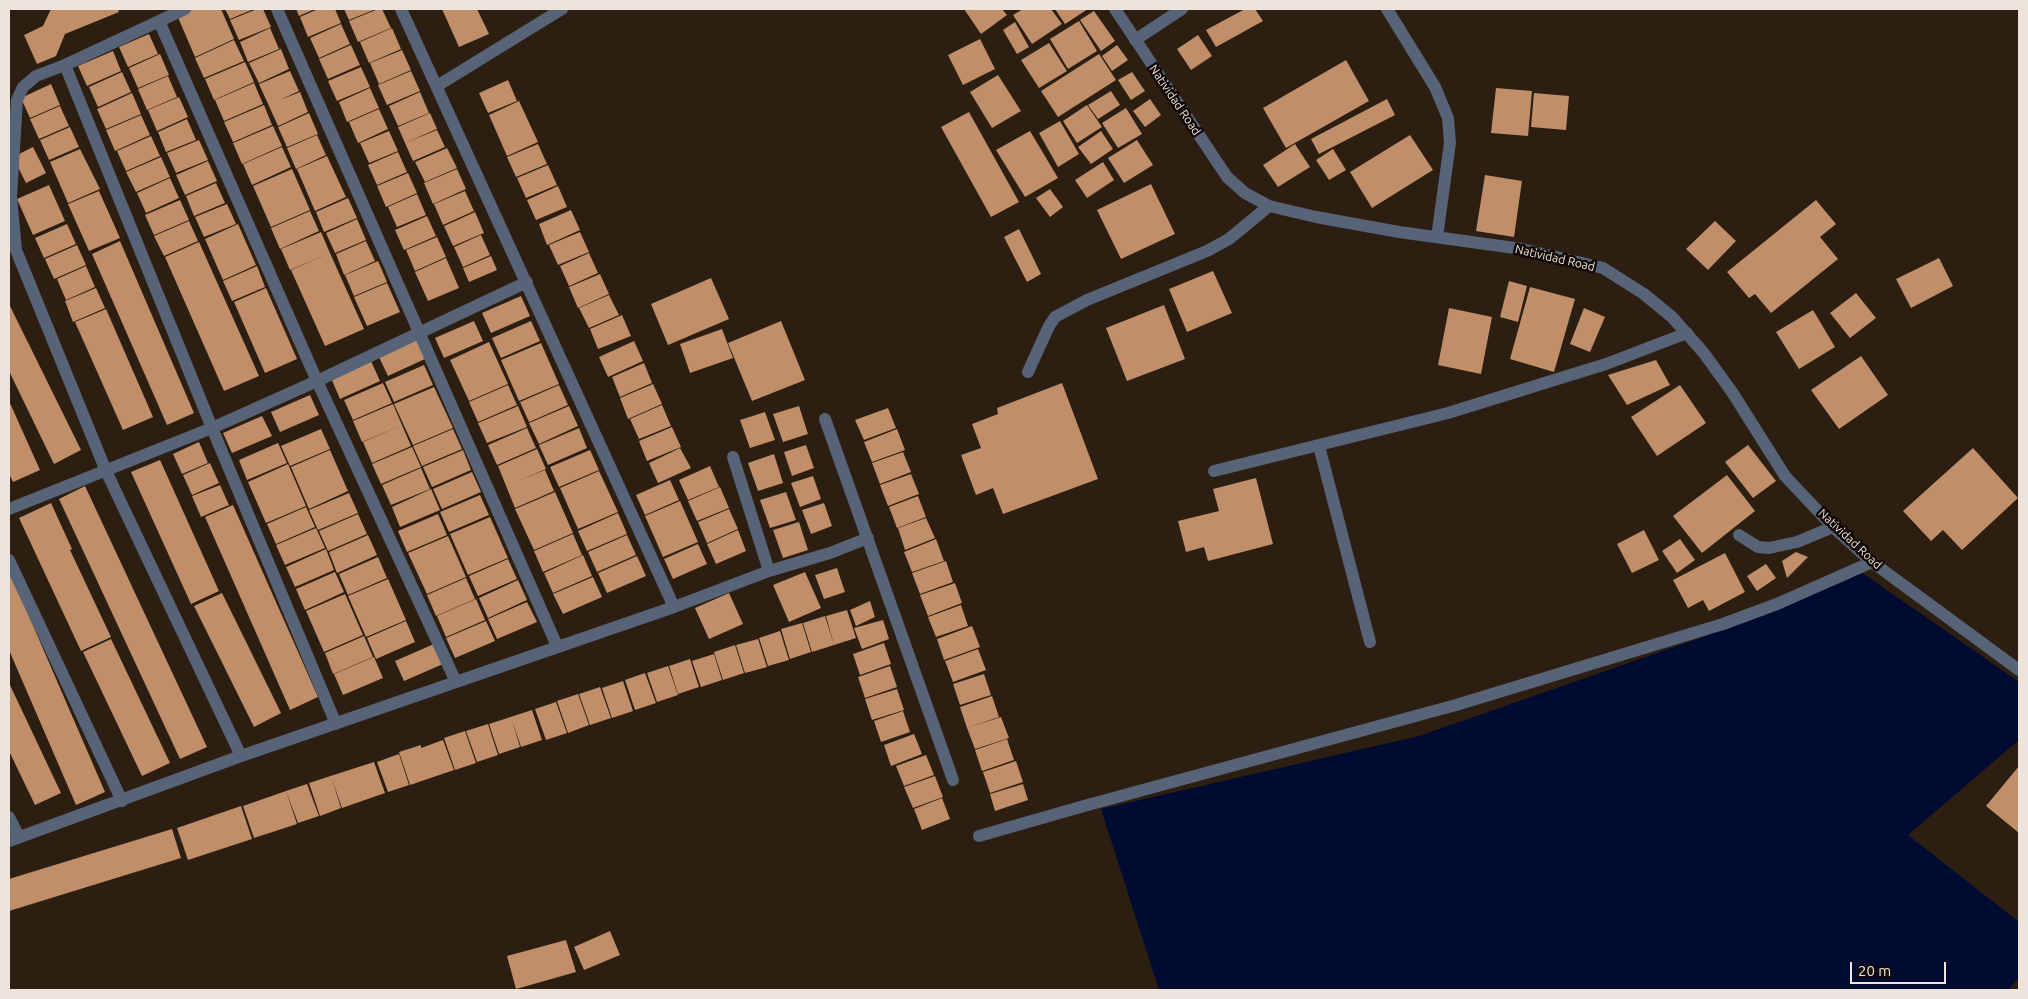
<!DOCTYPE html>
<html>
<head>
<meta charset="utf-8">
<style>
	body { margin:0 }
	#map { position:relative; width:2028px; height:999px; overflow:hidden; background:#2d1e12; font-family:Ubuntu,sans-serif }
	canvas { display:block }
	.frame { position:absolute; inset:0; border:10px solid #eee4dc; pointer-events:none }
	.scale { position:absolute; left:1850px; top:962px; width:96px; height:22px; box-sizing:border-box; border:2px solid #eee4dc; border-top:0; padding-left:6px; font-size:15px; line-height:18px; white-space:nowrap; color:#eee4dc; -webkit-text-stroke:4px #100905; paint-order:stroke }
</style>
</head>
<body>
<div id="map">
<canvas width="2028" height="999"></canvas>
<div class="frame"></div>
<div class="scale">20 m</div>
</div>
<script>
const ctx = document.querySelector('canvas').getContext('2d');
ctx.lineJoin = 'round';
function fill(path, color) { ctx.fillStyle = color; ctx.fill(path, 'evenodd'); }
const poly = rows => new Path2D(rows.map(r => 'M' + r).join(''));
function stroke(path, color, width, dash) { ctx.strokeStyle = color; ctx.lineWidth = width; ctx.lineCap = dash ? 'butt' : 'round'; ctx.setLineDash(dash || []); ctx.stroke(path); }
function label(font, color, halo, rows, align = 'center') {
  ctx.font = font + ' Ubuntu,sans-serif'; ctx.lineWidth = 5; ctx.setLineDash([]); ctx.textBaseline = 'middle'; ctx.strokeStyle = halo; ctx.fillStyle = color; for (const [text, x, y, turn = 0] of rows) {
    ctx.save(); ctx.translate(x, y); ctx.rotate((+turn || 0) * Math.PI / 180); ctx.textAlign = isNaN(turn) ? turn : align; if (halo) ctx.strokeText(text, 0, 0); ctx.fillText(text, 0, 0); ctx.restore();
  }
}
fill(poly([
	[1858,570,2019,682,2019,740,1908,835,2019,922,2019,978,2008,990,1159,990,1101,809,1419,736,1700,638,1848,580]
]), '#000b32');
fill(poly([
	[51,9,118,9,119,12,65,34,56,56,37,64,24,35,43,26],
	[191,9,221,9,234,39,195,57,177,15],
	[225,9,254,9,230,19],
	[257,9,263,9,271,27,239,40,230,20],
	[296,9,315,9,299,16],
	[318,9,335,9,341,23,308,37,300,17],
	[344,9,376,9,349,20],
	[378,9,382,9,391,28,358,42,349,21],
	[442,9,477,9,489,34,459,47],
	[964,9,1002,9,1007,15,981,34],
	[1023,9,1051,9,1062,24,1032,44,1013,15],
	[1055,9,1088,9,1065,24],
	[1245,9,1255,9,1263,21,1216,47,1206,30],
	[1094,11,1115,41,1101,51,1080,20],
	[1079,21,1097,51,1068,69,1050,39],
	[1015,22,1029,47,1017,54,1003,30],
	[341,24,350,44,319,58,310,38],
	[270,28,279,49,248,62,240,42],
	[392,28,401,49,369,63,360,42],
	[149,34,158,54,128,67,119,47],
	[1198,35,1212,56,1191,70,1177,49],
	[980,39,995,69,963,85,948,55],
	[234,40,244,61,204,78,195,58],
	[1049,43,1067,71,1039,88,1021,60],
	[351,45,360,65,328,79,319,59],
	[1117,45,1128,60,1112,71,1102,56],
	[281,49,289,69,259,83,249,63],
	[402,50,411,70,379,84,370,63],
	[113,51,121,71,87,86,78,66],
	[160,54,169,75,138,88,129,68],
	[1099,54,1116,80,1058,117,1041,91],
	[1346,60,1369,101,1286,148,1263,108],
	[245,62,254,82,214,100,205,79],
	[361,67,370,87,337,101,328,81],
	[290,71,299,91,280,100,300,92,308,112,278,126,259,84],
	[411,71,420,91,387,105,378,85],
	[122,72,131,92,98,107,89,87],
	[1132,72,1145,91,1131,100,1118,80],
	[998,75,1021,111,992,128,970,92],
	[168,76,177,97,147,110,138,89],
	[508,80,517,101,488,113,479,93],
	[254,83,263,104,224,121,215,100],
	[51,84,60,105,30,118,21,98],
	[370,88,379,108,347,122,339,102],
	[1496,88,1532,91,1528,136,1491,133],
	[1111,91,1120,105,1098,119,1088,105],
	[420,92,429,113,398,126,389,106],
	[132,93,141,114,106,129,97,109],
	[1534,93,1569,96,1566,130,1531,127],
	[179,97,188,117,157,131,148,110],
	[1150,99,1161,115,1145,127,1133,111],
	[1387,99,1395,115,1319,154,1311,139],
	[519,101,538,142,507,156,489,115],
	[264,105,272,125,233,142,224,122],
	[1087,105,1102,127,1077,143,1063,121],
	[60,106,69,126,39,139,30,119],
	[1126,108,1142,134,1118,148,1102,123],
	[379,109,388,129,358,143,349,122],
	[969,112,1019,202,991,217,941,127],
	[309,113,318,134,287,147,278,127],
	[430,113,437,129,405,143,398,127],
	[141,115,150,135,115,151,106,130],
	[187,119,196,140,166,152,158,132],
	[1060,121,1079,154,1058,167,1039,133],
	[273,126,282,146,242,164,233,143],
	[70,127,79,147,49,160,40,140],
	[437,130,445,147,413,161,405,143],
	[389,131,398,151,369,163,360,143],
	[1030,131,1058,178,1025,197,996,150],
	[1101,131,1113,149,1091,164,1078,147],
	[317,135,326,155,296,169,287,148],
	[1410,135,1433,170,1372,208,1350,172],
	[151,136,160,156,126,171,117,151],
	[199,140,208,160,176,173,167,153],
	[1137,140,1153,165,1124,183,1108,158],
	[538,144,547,164,516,177,507,157],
	[1295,144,1310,167,1278,187,1263,165],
	[33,147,46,173,26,183,13,157],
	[282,147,291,167,252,185,243,164],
	[447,148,457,168,425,182,415,162],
	[80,149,100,189,68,203,50,162],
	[1333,149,1346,170,1329,180,1316,160],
	[398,152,407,172,377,185,368,165],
	[327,156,346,197,315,211,297,169],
	[161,157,170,177,136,192,126,172],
	[208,161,217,181,185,195,176,175],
	[1103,162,1114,180,1087,198,1075,180],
	[548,165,557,185,526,198,517,178],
	[292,169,310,210,271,227,253,186],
	[457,169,466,189,433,204,424,183],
	[408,173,417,193,386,207,377,186],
	[1485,175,1522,181,1514,237,1476,231],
	[170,178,179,198,146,213,137,193],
	[216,183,225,203,194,216,186,196],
	[1151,184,1175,234,1121,259,1097,210],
	[49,185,65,221,33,235,17,199],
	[558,186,567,207,536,220,527,200],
	[1050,189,1063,207,1050,217,1036,198],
	[99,191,120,238,89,251,68,204],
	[465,191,474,211,443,225,434,204],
	[417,194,426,215,397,227,388,207],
	[348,198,357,218,324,232,316,212],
	[180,200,189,220,154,235,145,215],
	[1816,200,1836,224,1820,237,1838,259,1771,313,1755,294,1749,298,1727,272],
	[227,204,236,224,204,237,195,217],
	[571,210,580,230,547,245,539,224],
	[310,211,319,231,280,249,271,228],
	[475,212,484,233,453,246,444,226],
	[427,216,436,236,404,250,395,230],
	[357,219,366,240,335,253,326,233],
	[189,221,198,241,164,256,154,236],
	[1715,221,1736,241,1708,270,1686,249],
	[67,224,76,244,44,258,35,238],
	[238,224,256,265,223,280,205,239],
	[1019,229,1041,274,1027,282,1004,237],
	[321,232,330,253,290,270,281,249],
	[580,232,589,252,558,265,549,245],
	[481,235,490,255,463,267,454,247],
	[437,237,446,257,415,271,406,250],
	[120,241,194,413,167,425,92,254],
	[366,241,375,261,344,275,336,254],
	[199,242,259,376,224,391,165,257],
	[77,245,86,265,54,279,45,259],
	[330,253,364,329,325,346,291,270],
	[589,253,598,273,569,286,560,266],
	[491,256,497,270,469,282,463,268],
	[446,258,459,288,428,301,415,272],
	[1939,258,1953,286,1911,308,1896,279],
	[378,261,387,282,354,296,345,275],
	[86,266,95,287,66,300,57,279],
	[257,266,265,287,232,301,223,281],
	[1213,271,1232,313,1187,332,1169,289],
	[600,274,609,294,578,308,569,287],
	[711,278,729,319,668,345,651,304],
	[1509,281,1527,286,1518,322,1500,317],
	[387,283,400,312,367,326,354,297],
	[1530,287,1575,299,1554,372,1510,359],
	[96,288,105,308,73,322,65,301],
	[266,288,297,359,265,373,234,302],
	[1856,293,1876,318,1850,338,1830,313],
	[609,295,619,315,589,328,579,308],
	[521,296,530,316,491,333,482,313],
	[9,304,81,450,54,464,9,371],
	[1164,305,1185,359,1127,381,1106,328],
	[1449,308,1492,317,1481,374,1438,365],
	[1584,308,1605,317,1590,352,1570,344],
	[106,309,153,417,123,430,75,322],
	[1813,310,1835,347,1799,369,1776,332],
	[622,315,631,336,598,349,590,329],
	[474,321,483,341,444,358,435,338],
	[531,321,540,341,501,358,492,338],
	[781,321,805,380,752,401,728,343],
	[722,329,733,358,690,373,680,344],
	[418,338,427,358,388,376,378,355],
	[634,341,643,361,608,377,599,357],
	[489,342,508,384,469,401,450,360],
	[541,343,559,384,519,401,501,360],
	[1861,356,1888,395,1839,429,1811,390],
	[1656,360,1670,385,1627,405,1608,375],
	[371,361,380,381,340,399,331,378],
	[644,363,652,383,620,397,612,377],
	[424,365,433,385,394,402,385,382],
	[383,383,392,403,353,420,344,400],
	[1062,383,1098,479,1003,514,993,488,976,495,961,455,981,448,972,424,998,414,997,408],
	[653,384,662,404,628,419,620,398],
	[508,385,517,405,478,422,469,402],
	[559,385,568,405,529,422,520,402],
	[1680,385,1706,423,1657,456,1631,417],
	[434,387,453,428,413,445,394,404],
	[310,395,319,415,280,432,271,412],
	[9,401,40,470,13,482,9,474],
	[393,404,402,425,362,442,353,421],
	[662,405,671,426,639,439,630,419],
	[518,406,527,427,487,443,478,423],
	[569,406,578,426,539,444,529,423],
	[799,406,808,434,783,442,773,414],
	[888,408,896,428,864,440,855,420],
	[765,412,775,440,750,448,740,420],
	[262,416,272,436,232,453,223,433],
	[402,425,411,446,372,463,363,442],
	[672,427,681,447,647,461,639,441],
	[527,428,536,448,497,465,488,445],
	[579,428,587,448,548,465,539,445],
	[321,429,330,449,290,466,281,446],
	[453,429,462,449,422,466,413,446],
	[897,429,905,450,872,462,864,442],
	[199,442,208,463,182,474,173,454],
	[278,443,287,463,247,480,239,460],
	[806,445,814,468,792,476,784,452],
	[1748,445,1776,481,1753,498,1725,462],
	[412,447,421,467,381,484,372,464],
	[680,448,691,468,658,483,649,463],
	[1973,448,2018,498,1962,550,1943,530,1931,541,1903,511],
	[537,449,546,469,518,481,545,470,554,491,515,508,498,466],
	[330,450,348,491,309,509,291,467],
	[463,450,471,470,432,487,423,467],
	[590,450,599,470,559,487,550,467],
	[903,452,911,472,880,484,872,463],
	[774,454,783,483,758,491,748,463],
	[160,460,219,591,191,604,131,472],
	[210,463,219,483,192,495,183,475],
	[288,464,306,506,266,523,248,482],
	[710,466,719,487,688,500,679,480],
	[421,468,430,489,391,505,382,485],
	[599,471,618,512,578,529,560,488],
	[472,472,481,492,442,509,433,489],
	[911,474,919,494,888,506,880,485],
	[1727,475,1755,511,1702,553,1673,516],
	[813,476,821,499,800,507,791,483],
	[1256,478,1273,544,1208,561,1204,547,1186,552,1178,521,1219,511,1213,489],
	[670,480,679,500,645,515,636,495],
	[220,485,229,505,201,517,192,496],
	[85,486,207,747,180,759,59,499],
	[720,487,729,508,697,521,688,501],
	[431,489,440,510,400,527,392,507],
	[555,492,573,533,534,550,515,509],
	[786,492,796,520,770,528,760,500],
	[349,493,358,513,318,530,309,510],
	[480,495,489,515,449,532,440,512],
	[918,496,926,517,897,528,889,507],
	[680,501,698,542,663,557,645,516],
	[51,503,72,549,70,550,111,637,81,651,19,518],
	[824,503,832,526,811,534,802,510],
	[233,505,318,697,290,710,205,517],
	[306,507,315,527,276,544,267,524],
	[729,509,738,529,707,543,698,522],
	[618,513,627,534,587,551,578,531],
	[358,514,367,534,328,551,319,531],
	[438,514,447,535,407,552,398,531],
	[490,517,508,558,468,575,450,534],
	[926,518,935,538,905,550,898,528],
	[799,522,808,550,783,558,773,530],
	[316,528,325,548,285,565,276,545],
	[738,530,746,551,716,564,707,544],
	[1644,530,1659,560,1632,573,1617,544],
	[573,534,582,555,543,572,534,551],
	[368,535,377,555,337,573,329,552],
	[627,535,636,555,597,572,588,552],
	[448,536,466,577,427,594,408,553],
	[936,539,944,561,912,572,904,552],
	[1680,539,1695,560,1677,573,1662,551],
	[698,544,707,564,673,579,664,559],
	[326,549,334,570,295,587,286,567],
	[1796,552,1808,557,1787,578,1782,561],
	[1725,553,1745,592,1709,611,1703,600,1688,608,1673,580],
	[583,555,592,576,553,593,544,573],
	[637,556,646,576,607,593,598,573],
	[378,557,387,578,348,595,339,574],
	[508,559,517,579,478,596,469,576],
	[946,561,953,582,920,594,912,573],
	[1766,564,1776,578,1757,591,1747,576],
	[837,568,845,592,824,599,815,575],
	[9,570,105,792,76,805,9,650],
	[335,572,344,592,305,610,296,589],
	[805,572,821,608,789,622,773,585],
	[593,577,602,597,563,614,553,594],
	[466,578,475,599,436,616,427,595],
	[388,579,406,620,366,637,348,596],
	[518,580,527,600,488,618,479,598],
	[955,583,962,603,928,616,920,595],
	[222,593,281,713,254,727,194,606],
	[729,593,743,624,709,639,695,608],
	[345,594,363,635,324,652,306,611],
	[476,599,485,620,446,637,437,616],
	[870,601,875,617,856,626,850,610],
	[527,602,537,622,497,639,488,619],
	[961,605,968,626,936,637,928,617],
	[847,610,856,638,834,645,826,616],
	[825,616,834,645,812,652,803,623],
	[883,620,889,639,862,649,854,628],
	[406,621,415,642,376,659,367,638],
	[486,621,495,641,455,658,446,638],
	[802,623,811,652,790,659,781,629],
	[972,626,980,647,944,660,937,639],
	[780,631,789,660,768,666,759,638],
	[364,636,373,657,333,674,325,653],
	[111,639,170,763,142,776,83,652],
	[758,639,767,667,745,673,736,645],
	[884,643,891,664,860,675,853,654],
	[434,644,443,664,404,681,395,661],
	[735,645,744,673,723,680,714,652],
	[978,649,986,670,953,682,945,661],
	[714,654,722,680,701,687,692,661],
	[374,657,383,678,343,695,334,674],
	[690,659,699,687,678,694,669,666],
	[668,666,678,695,657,702,647,673],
	[890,666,897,687,865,698,858,677],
	[645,673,656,703,635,710,625,680],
	[984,674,991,695,960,705,953,684],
	[623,681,633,711,612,718,602,688],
	[9,683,61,793,35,805,9,751],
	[600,687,611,718,590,725,579,694],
	[897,689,904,710,872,720,865,699],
	[578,694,589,725,568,733,557,701],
	[992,696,999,717,967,728,960,707],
	[556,702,567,733,546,740,535,709],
	[532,710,542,740,521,747,512,720,520,747,499,754,489,724],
	[903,711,910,732,881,742,874,721],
	[1001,717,1009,738,975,749,967,728],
	[488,724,498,755,477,762,466,731],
	[465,731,476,763,455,770,444,738],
	[914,734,922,754,891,766,884,745],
	[1007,739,1014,760,982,771,975,750],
	[443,740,454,770,410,785,399,752,421,745,421,748],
	[399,754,409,785,388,792,377,762],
	[926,755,934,775,904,786,896,766],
	[1016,761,1023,782,990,793,983,772],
	[374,762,385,793,342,808,332,779,341,808,320,816,309,783],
	[2019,766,2019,833,1986,806],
	[935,776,943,797,913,808,904,787],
	[307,784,319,816,298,823,286,791],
	[1023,784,1028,800,995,811,990,794],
	[286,791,297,824,254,838,243,806],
	[942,798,950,819,922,830,914,809],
	[241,806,252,839,188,860,177,828],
	[172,829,181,858,9,911,9,879],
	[610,931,620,955,584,970,574,947],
	[566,940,576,972,516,989,507,956]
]), '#c08e68');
stroke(poly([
	[185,9,65,65,36,76,23,87,17,100,11,197,16,250,106,471,241,756],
	[277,9,557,646],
	[401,9,674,607],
	[1115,9,1227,177,1245,193,1269,206,1316,217,1399,232,1522,249,1603,268,1644,294,1672,317,1703,352,1732,392,1785,476,1833,527,1872,562,2019,670],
	[1387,9,1435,87,1448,118,1450,143,1437,237],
	[159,21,317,381,456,682],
	[1135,40,1182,9],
	[65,65,212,428,336,724],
	[437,86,562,9],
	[1028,372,1049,326,1055,317,1087,300,1207,251,1229,239,1269,206],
	[825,419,953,780],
	[1319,446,1370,642],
	[733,457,769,571],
	[1214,471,1448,413,1606,364,1687,333],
	[9,509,212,428,317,381,527,282],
	[1739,535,1758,547,1769,548,1797,542,1833,527],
	[9,560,122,801],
	[9,817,19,837],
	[979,836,1084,806,1456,705,1723,624,1777,604,1872,562],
	[9,841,241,756,674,607,769,571,830,553,868,538]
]), '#576377', 12);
label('12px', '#eee4dc', '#100905', [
	["Natividad Road",1175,100,56],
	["Natividad Road",1555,258,13],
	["Natividad Road",1850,539,43]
]);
</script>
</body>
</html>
